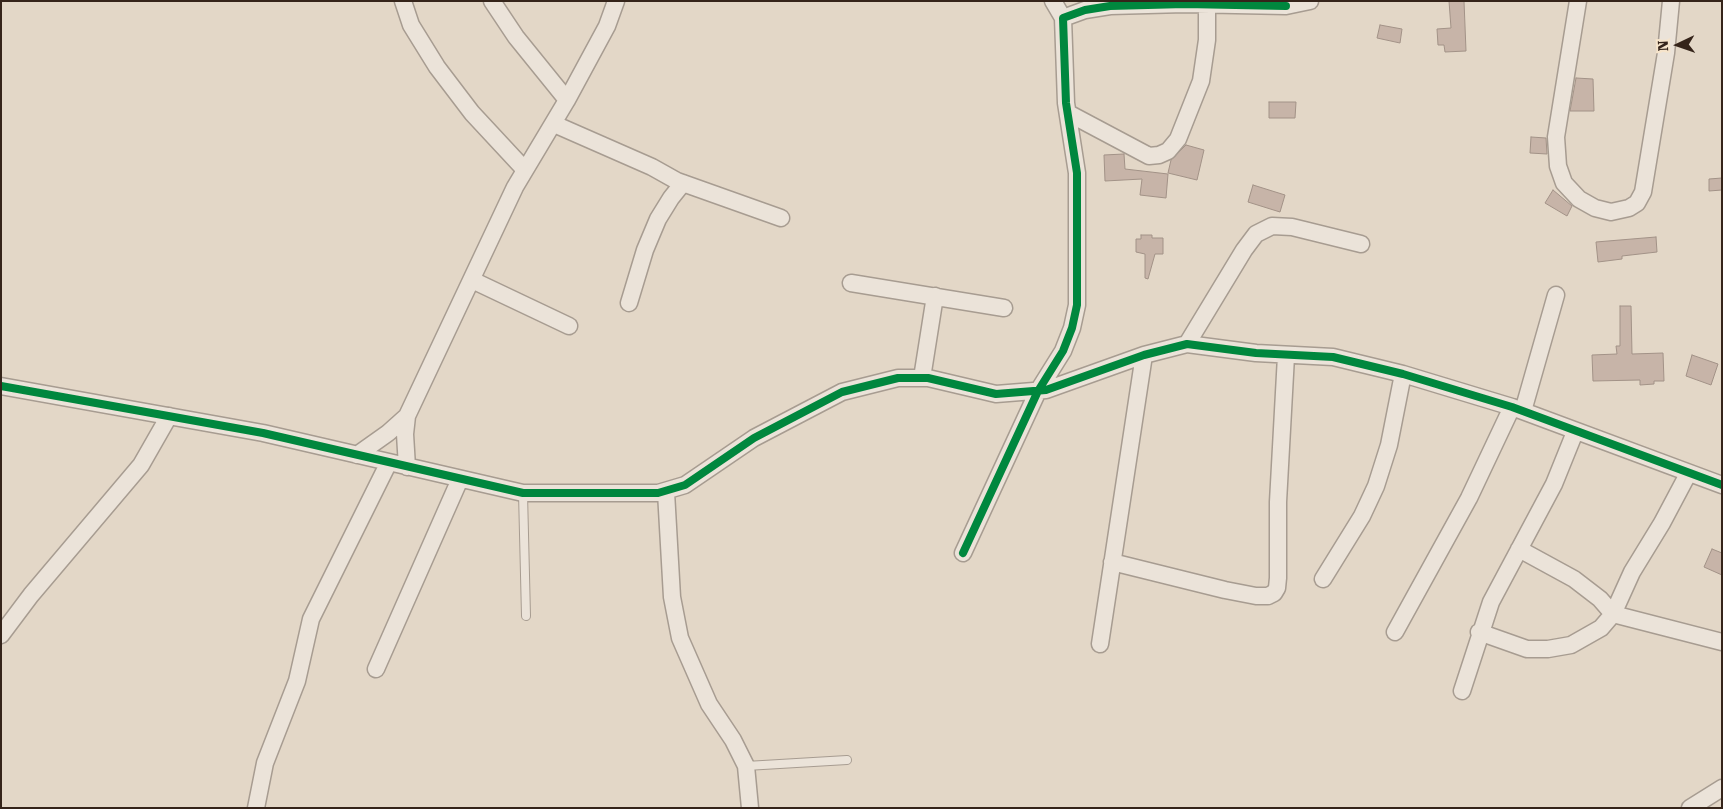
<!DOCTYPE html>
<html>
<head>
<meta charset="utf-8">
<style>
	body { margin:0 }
	#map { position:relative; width:1723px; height:809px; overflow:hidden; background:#e3d7c7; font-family:"Roboto Serif",serif }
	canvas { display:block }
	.frame { position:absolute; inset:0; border:2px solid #35241a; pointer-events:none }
	.north { position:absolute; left:1653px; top:20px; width:50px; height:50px; -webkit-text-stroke:4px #f6e4cb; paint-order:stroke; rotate:267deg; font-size:14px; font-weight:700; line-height:20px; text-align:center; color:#35241a }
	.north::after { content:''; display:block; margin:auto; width:18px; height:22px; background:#35241a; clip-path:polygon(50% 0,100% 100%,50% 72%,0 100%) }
</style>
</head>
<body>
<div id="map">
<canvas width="1723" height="809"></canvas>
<div class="frame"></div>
<div class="north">N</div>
</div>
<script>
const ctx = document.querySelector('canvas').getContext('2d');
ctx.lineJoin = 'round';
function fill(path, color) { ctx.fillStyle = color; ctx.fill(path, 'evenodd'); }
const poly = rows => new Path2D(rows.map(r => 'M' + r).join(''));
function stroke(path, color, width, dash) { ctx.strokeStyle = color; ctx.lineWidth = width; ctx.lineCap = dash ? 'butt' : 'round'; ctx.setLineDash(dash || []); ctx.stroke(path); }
const building = poly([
	[1449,1,1464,1,1466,51,1445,52,1444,45,1438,45,1437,29,1451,28,1449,1],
	[1380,25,1402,29,1400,43,1377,38,1380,25],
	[1576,78,1593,79,1594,111,1570,111,1576,78],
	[1269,102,1296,102,1295,118,1269,118,1269,102],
	[1531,137,1546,138,1547,154,1530,153,1531,137],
	[1186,145,1204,150,1197,180,1168,173,1171,160,1186,145],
	[1124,154,1125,169,1168,174,1166,198,1140,195,1142,179,1105,181,1104,155,1124,154],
	[1722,178,1722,190,1709,191,1709,179,1722,178],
	[1253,185,1285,195,1280,212,1248,202,1253,185],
	[1553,190,1572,206,1567,216,1545,203,1553,190],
	[1141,235,1152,235,1152,238,1163,238,1163,254,1155,254,1148,279,1145,278,1145,254,1136,252,1136,239,1141,239,1141,235],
	[1656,237,1657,252,1622,256,1622,259,1598,262,1596,242,1656,237],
	[1620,306,1631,306,1632,354,1663,353,1664,381,1654,381,1654,384,1640,385,1640,380,1593,381,1592,355,1617,354,1616,346,1620,346,1620,306],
	[1692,355,1718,364,1711,385,1686,376,1692,355],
	[1712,549,1722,553,1722,575,1704,567,1712,549]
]);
fill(building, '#c7b4a8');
stroke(building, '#a29287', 1);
const lane = poly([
	[523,493,526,616],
	[746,766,847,760]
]);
const street = poly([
	[403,1,411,25,437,67,472,113,525,170],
	[492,1,516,37,567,100],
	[1053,1,1063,18],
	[1282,1,1286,6,1310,1],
	[1578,1,1556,137,1558,166,1564,183,1579,199,1595,208,1611,212,1629,208,1637,203,1643,192,1666,53,1671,1],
	[1068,113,1149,156,1159,155,1168,151,1178,139,1201,81,1207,40,1207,1],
	[554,124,652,167,677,181,781,218],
	[472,280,569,326],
	[851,283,1004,308],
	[629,303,645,250,658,219,671,198,683,183],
	[1187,344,1244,250,1256,234,1272,226,1292,227,1361,244],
	[922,378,935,296],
	[1,386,263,433,523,493,658,493,685,485,754,438,842,392,898,378,928,378,996,394,1046,390,1144,355,1187,344,1256,353,1333,357,1403,374,1512,407,1722,485],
	[1523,411,1556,295],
	[357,455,388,433,407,416,515,187,567,100,607,26,616,1],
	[407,467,405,434,407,416],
	[666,492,672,597,680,638,709,704,733,740,746,766,750,808],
	[1519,549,1574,579,1600,599,1613,614,1722,642],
	[963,553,1038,391,1063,351,1072,328,1077,305,1077,173,1066,103,1063,18,1085,10,1110,6,1185,4,1286,6],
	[1112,562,1225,590,1256,596,1268,596,1274,593,1277,588,1278,578,1278,502,1286,356],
	[1323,579,1362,516,1376,486,1389,445,1403,374],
	[1395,632,1469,498,1512,407],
	[1479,632,1527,649,1548,649,1571,645,1601,628,1613,614,1632,572,1662,523,1688,474],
	[1,635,31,595,141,465,169,416],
	[1100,644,1144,355],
	[376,669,460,479],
	[1462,691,1491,602,1554,484,1575,432],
	[256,808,265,763,297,681,311,619,389,462],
	[1690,808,1722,788]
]);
stroke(lane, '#a79c91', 10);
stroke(street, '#a79c91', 19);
stroke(lane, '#ebe3d9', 8);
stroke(street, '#ebe3d9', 16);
stroke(poly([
	[1,386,263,433,523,493,658,493,685,485,754,438,842,392,898,378,928,378,996,394,1046,390,1144,355,1187,344,1256,353,1333,357,1403,374,1512,407,1722,485],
	[963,553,1038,391,1063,351,1072,328,1077,305,1077,173,1066,103,1063,18,1085,10,1110,6,1185,4,1286,6]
]), '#00873e', 8);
</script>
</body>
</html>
